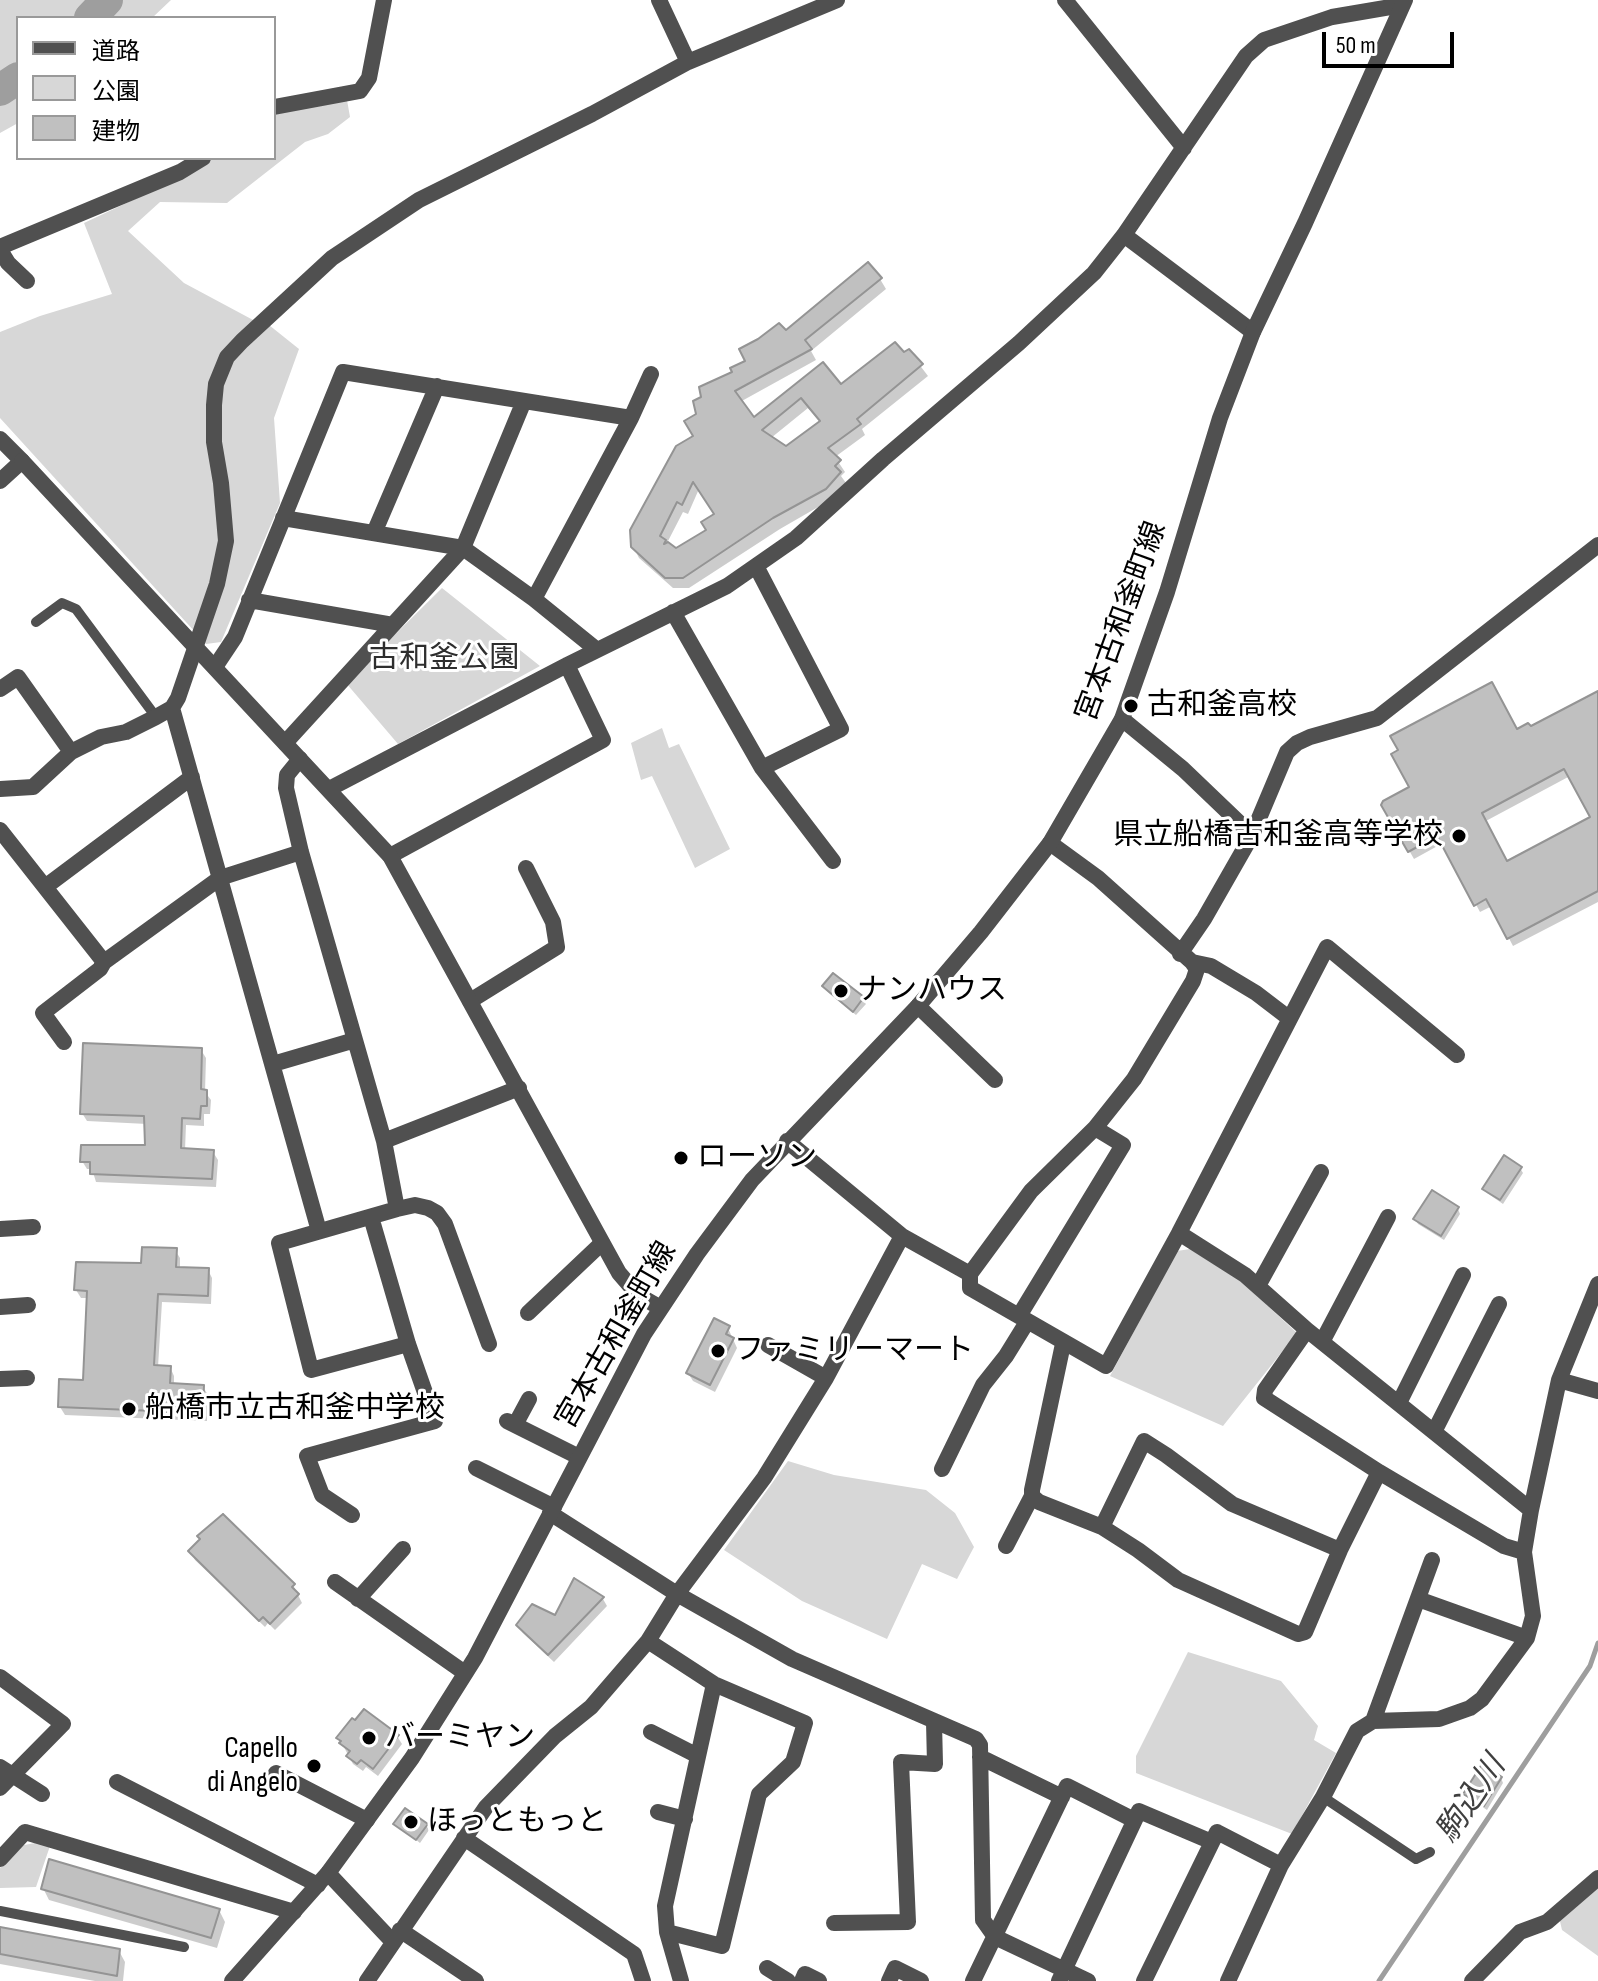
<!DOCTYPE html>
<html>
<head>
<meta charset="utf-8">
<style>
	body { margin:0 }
	#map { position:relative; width:1598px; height:1981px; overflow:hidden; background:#fff; font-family:"Sofia Sans Condensed","Noto Sans JP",sans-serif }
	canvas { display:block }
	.legend { position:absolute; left:16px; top:16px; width:260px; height:144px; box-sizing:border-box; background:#fff; border:2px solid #999; margin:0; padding:10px 14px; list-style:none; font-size:24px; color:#000 }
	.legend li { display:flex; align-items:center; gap:16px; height:40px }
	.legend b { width:40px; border:2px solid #999 }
	.scale { position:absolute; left:1322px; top:32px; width:132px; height:36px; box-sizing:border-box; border:4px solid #000; border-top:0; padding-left:10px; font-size:24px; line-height:28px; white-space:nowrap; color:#000; -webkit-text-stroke:6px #fff; paint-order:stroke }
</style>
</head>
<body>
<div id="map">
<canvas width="1598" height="1981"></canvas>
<ul class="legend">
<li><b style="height:10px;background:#505050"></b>道路</li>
<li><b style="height:22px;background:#d7d7d7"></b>公園</li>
<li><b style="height:22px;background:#c0c0c0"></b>建物</li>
</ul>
<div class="scale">50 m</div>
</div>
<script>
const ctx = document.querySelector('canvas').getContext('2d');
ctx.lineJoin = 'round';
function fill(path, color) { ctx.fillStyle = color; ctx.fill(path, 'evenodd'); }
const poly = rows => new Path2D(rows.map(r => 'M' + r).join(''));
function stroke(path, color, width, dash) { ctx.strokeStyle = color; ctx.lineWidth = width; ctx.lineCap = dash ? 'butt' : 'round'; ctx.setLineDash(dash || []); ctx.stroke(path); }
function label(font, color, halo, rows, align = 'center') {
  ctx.font = font + ' "Sofia Sans Condensed","Noto Sans JP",sans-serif'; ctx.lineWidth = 6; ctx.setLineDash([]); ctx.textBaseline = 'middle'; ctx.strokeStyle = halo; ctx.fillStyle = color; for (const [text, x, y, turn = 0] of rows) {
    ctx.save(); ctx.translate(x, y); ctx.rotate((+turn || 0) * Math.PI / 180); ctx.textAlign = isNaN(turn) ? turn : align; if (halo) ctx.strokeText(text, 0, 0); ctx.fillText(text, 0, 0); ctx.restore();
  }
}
fill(poly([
	[0,0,98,0,80,18,18,18,18,69,0,82],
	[119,0,171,0,152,18,105,18],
	[18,89,18,123,0,133,0,101],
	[347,100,350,117,328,134,305,142,227,203,160,202,128,231,184,283,255,321,269,325,299,349,274,418,280,503,221,642,206,644,0,418,0,332,40,316,112,294,84,223,184,176,212,158,274,158,274,111],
	[442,588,540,666,398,744,346,683],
	[662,728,669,748,679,744,730,849,695,868,652,776,641,780,631,743],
	[1190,1249,1242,1282,1297,1333,1223,1426,1110,1376,1177,1251],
	[788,1461,834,1475,926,1490,955,1513,974,1547,957,1579,922,1564,887,1639,802,1601,724,1550],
	[1188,1652,1281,1681,1318,1726,1314,1740,1336,1753,1292,1834,1136,1773,1136,1756],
	[35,1843,50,1846,36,1887,0,1888,0,1868,19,1846],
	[1598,1883,1598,1956,1562,1930,1559,1917]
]), '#d7d7d7');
fill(poly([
	[880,279,886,289,811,351,816,360,740,402,753,420,822,365,840,387,909,351,928,376,862,429,865,435,835,457,845,472,841,476,846,483,832,499,780,529,689,588,673,588,639,558,633,546,696,437,698,415,734,373,747,362,786,333],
	[808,408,821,423,786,448,771,438],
	[699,489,716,515,708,531,676,550,667,543,683,512,688,514],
	[1598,693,1598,902,1513,946,1492,906,1480,912,1443,843,1414,859,1383,805,1517,731,1531,729],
	[1570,776,1593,818,1507,864,1484,822],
	[833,975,863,999,866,1004,856,1015,827,991,824,987],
	[201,1050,206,1058,205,1092,211,1100,210,1114,204,1114,204,1126,186,1125,185,1150,213,1152,218,1160,216,1187,96,1182,92,1169,87,1169,82,1161,147,1147,147,1124,87,1121,82,1113],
	[1520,1168,1523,1173,1503,1204,1487,1193,1485,1189],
	[1458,1209,1460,1214,1444,1240,1418,1224,1415,1219],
	[175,1250,180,1258,180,1269,208,1270,212,1278,211,1304,162,1302,158,1367,170,1367,174,1376,174,1386,203,1387,208,1395,207,1421,65,1415,60,1407,85,1382,88,1298,81,1298,76,1290],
	[728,1328,737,1348,715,1392,693,1381,688,1373],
	[191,1552,293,1585,302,1603,275,1630,268,1623,265,1627,195,1560],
	[575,1581,603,1599,607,1606,554,1662,523,1633,518,1625,556,1618],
	[356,1723,397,1736,402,1744,378,1776,366,1767,363,1771,353,1764,339,1738],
	[1501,1778,1503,1783,1487,1810,1469,1798,1466,1794],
	[396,1824,426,1825,429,1830,420,1843],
	[43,1888,219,1910,225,1922,217,1948,49,1900],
	[0,1930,119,1951,125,1962,123,1981,95,1981,0,1964]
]), '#0003');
stroke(poly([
	[1379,1981,1590,1666,1598,1643]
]), '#9e9e9e', 5);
stroke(poly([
	[90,18,107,0],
	[0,90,18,78]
]), '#9e9e9e', 32);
const building = poly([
	[868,262,882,278,805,340,812,349,735,391,754,417,823,362,841,384,895,342,904,352,909,349,923,364,857,419,861,424,828,448,841,460,835,466,841,472,826,489,773,518,683,578,665,578,631,547,630,530,676,446,693,436,684,421,696,414,693,401,701,397,699,387,732,372,730,368,745,361,739,349,758,339,779,323,786,330,868,262],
	[801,398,820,421,786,446,762,430,801,398],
	[693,482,714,514,701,522,706,530,676,548,668,542,664,544,666,540,660,536,677,502,682,505,693,482],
	[1492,682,1517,729,1528,723,1531,726,1598,691,1598,891,1507,939,1486,899,1474,906,1437,836,1408,852,1381,805,1383,801,1409,787,1391,754,1398,750,1390,736,1492,682],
	[1564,769,1590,817,1507,861,1482,813,1564,769],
	[833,973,864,997,853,1012,822,986,833,973],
	[83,1043,202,1048,201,1089,207,1090,207,1106,201,1106,200,1119,182,1118,181,1148,214,1150,212,1179,90,1174,90,1162,80,1162,81,1145,145,1145,144,1116,80,1114,83,1043],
	[1504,1155,1522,1167,1500,1200,1482,1189,1504,1155],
	[1432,1190,1459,1207,1441,1236,1413,1219,1432,1190],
	[142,1247,177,1248,176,1267,209,1268,208,1296,158,1294,154,1365,171,1366,170,1383,204,1385,203,1413,58,1407,59,1379,83,1380,87,1291,74,1290,76,1262,141,1263,142,1247],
	[714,1318,730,1326,726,1334,734,1338,710,1385,686,1373,714,1318],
	[223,1514,295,1584,292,1587,299,1594,270,1624,263,1617,259,1621,188,1551,200,1539,197,1536,223,1514],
	[574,1578,604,1597,548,1655,516,1625,532,1604,555,1615,574,1578],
	[364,1709,399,1735,373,1769,361,1760,357,1764,346,1756,350,1751,339,1743,341,1741,336,1738,352,1718,355,1720,364,1709],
	[1482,1764,1502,1777,1484,1806,1463,1794,1482,1764],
	[405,1808,428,1824,416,1840,393,1824,405,1808],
	[49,1859,220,1909,211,1938,41,1889,49,1859],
	[0,1927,120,1949,117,1976,0,1954,0,1927]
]);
fill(building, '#c0c0c0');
stroke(building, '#949494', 2);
stroke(poly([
	[36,622,62,603,76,609,156,717],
	[1323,1797,1416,1859,1430,1852],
	[0,1911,184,1947]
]), '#505050', 10);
stroke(poly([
	[659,0,688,62],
	[1065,0,1184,148],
	[274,107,360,91,369,78,384,0],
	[1124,235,1253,332],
	[0,247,180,172,203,158],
	[0,250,8,263,27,281],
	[0,439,22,461,0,481],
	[283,518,463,548,534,599,597,650],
	[374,533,437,386],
	[756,566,841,729,762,768],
	[534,599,631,418,651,374],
	[249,600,393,625],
	[673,612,762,768,833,861],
	[215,667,235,637,343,372,631,418],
	[0,689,18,677,71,752],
	[172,708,319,1231],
	[1122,719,1183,769,1252,835],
	[285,743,463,548,524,401],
	[300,759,287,775,286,788,301,852,384,1141,397,1209,279,1243,311,1370,408,1344],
	[0,789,33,787,71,752,101,737,126,732,156,717,172,708,178,698,217,584,226,541,221,483,214,442,214,405,216,384,227,357,242,341,332,258,419,200,592,114,688,62,837,0],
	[329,789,567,665,727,586,796,538,883,459,1019,343,1094,273,1124,235,1246,56,1264,40,1332,17,1402,5],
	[0,830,104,962,220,878,301,852],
	[390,856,603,740,567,665],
	[45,887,192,777],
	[1180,954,1204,919,1252,835,1287,752,1297,743,1310,737,1377,718,1598,545],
	[1192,962,1211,966,1256,993,1290,1019],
	[470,1001,557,947,553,922,526,868],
	[918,1006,995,1080],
	[64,1042,43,1013,100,969,104,962],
	[273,1064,355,1040],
	[384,1141,519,1088],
	[787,1141,902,1236,970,1274,970,1288,1106,1366,1179,1233,1327,947,1457,1055],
	[397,1209,415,1205,428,1208,437,1213,445,1224,489,1344],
	[0,1229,33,1227],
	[1179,1233,1245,1275,1307,1330,1531,1510],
	[970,1274,1031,1191,1095,1128,1134,1079,1193,981,1197,969,1192,962,1098,878,1050,843],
	[1258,1286,1321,1172],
	[0,1307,28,1305],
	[528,1313,602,1243],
	[1019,1316,1123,1145,1095,1128],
	[1307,1330,1265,1390,1264,1398,1379,1472],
	[1322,1342,1388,1217],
	[1063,1344,1032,1490,1032,1496,1039,1502,1102,1527,1138,1550,1178,1580,1298,1634,1305,1632,1340,1550,1379,1472,1504,1546,1524,1552],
	[768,1345,826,1378],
	[0,1379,27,1378],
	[1559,1380,1598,1391],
	[1399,1403,1463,1275],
	[507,1421,579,1457],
	[515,1425,529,1399],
	[1434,1432,1499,1304],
	[476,1468,554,1507],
	[942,1469,983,1385,1006,1356,1027,1322],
	[550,1513,677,1594,792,1659,976,1739,980,1745,983,1920,995,1937,1088,1981],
	[352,1515,322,1495,307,1456,435,1421,408,1344,371,1217],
	[1102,1527,1144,1441,1166,1455,1232,1504,1340,1550],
	[1006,1546,1032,1496],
	[335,1582,465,1673],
	[358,1599,403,1549],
	[1418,1599,1527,1638],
	[648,1641,714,1684,805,1723,793,1762,759,1794,722,1946,667,1932],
	[0,1677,63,1724,0,1788],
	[1373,1721,1432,1560],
	[651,1732,698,1756],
	[980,1757,1062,1797],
	[0,1767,42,1794],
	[276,1773,367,1820],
	[117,1782,318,1885],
	[658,1812,685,1819],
	[464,1838,634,1954,643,1981],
	[0,1859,25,1832,294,1912],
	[328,1873,392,1941],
	[834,1923,908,1922,901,1762,935,1764,934,1722],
	[400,1930,476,1981],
	[767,1968,788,1981],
	[367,1981,486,1807,555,1736,591,1707,648,1641,677,1594,764,1478,826,1378,902,1236],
	[681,1981,667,1932,665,1906,714,1684],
	[802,1981,805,1974,819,1981],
	[889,1981,895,1968,921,1981],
	[973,1981,1067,1786,1134,1820],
	[1059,1981,1139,1811,1212,1842],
	[1144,1981,1217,1832,1281,1865],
	[1228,1981,1281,1865,1323,1797,1357,1731,1373,1721,1439,1719,1470,1708,1482,1699,1527,1638,1533,1616,1524,1552,1531,1510,1559,1380,1598,1284],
	[1472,1981,1520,1932,1547,1922,1598,1878]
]), '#505050', 16);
stroke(poly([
	[22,461,390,856,619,1273,638,1295,659,1307],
	[232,1981,328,1873,412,1758,475,1658,644,1334,697,1254,752,1180,918,1006,981,932,1050,843,1122,719,1167,592,1220,418,1253,332,1305,223,1405,0]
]), '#505050', 16);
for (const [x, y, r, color] of [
	[1131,706,8,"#000"],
	[1459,836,8,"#000"],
	[841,991,8,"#000"],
	[681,1158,8,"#000"],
	[718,1351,8,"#000"],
	[129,1409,8,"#000"],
	[369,1738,8,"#000"],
	[314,1766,8,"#000"],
	[411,1822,8,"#000"]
]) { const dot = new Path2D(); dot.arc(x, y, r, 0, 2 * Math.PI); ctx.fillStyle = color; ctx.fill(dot); stroke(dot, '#fff', 3); }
label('30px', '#000', '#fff', [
	["宮本古和釜町線",1122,622,-70],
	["宮本古和釜町線",617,1336,-60]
]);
label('30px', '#2e2e2e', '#fff', [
	["古和釜公園",444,659]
]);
label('30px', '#000', '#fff', [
	["古和釜高校",1147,706],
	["県立船橋古和釜高等学校",1443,836,"right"],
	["ナンハウス",857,991],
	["ローソン",697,1158],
	["ファミリーマート",734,1351],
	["船橋市立古和釜中学校",145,1409],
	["バーミヤン",385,1738],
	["Capello",298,1749,"right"],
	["di Angelo",298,1783,"right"],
	["ほっともっと",427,1822]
], 'left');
label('italic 32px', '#3f3f3f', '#fff', [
	["駒込川",1472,1800,-56]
]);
</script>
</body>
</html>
